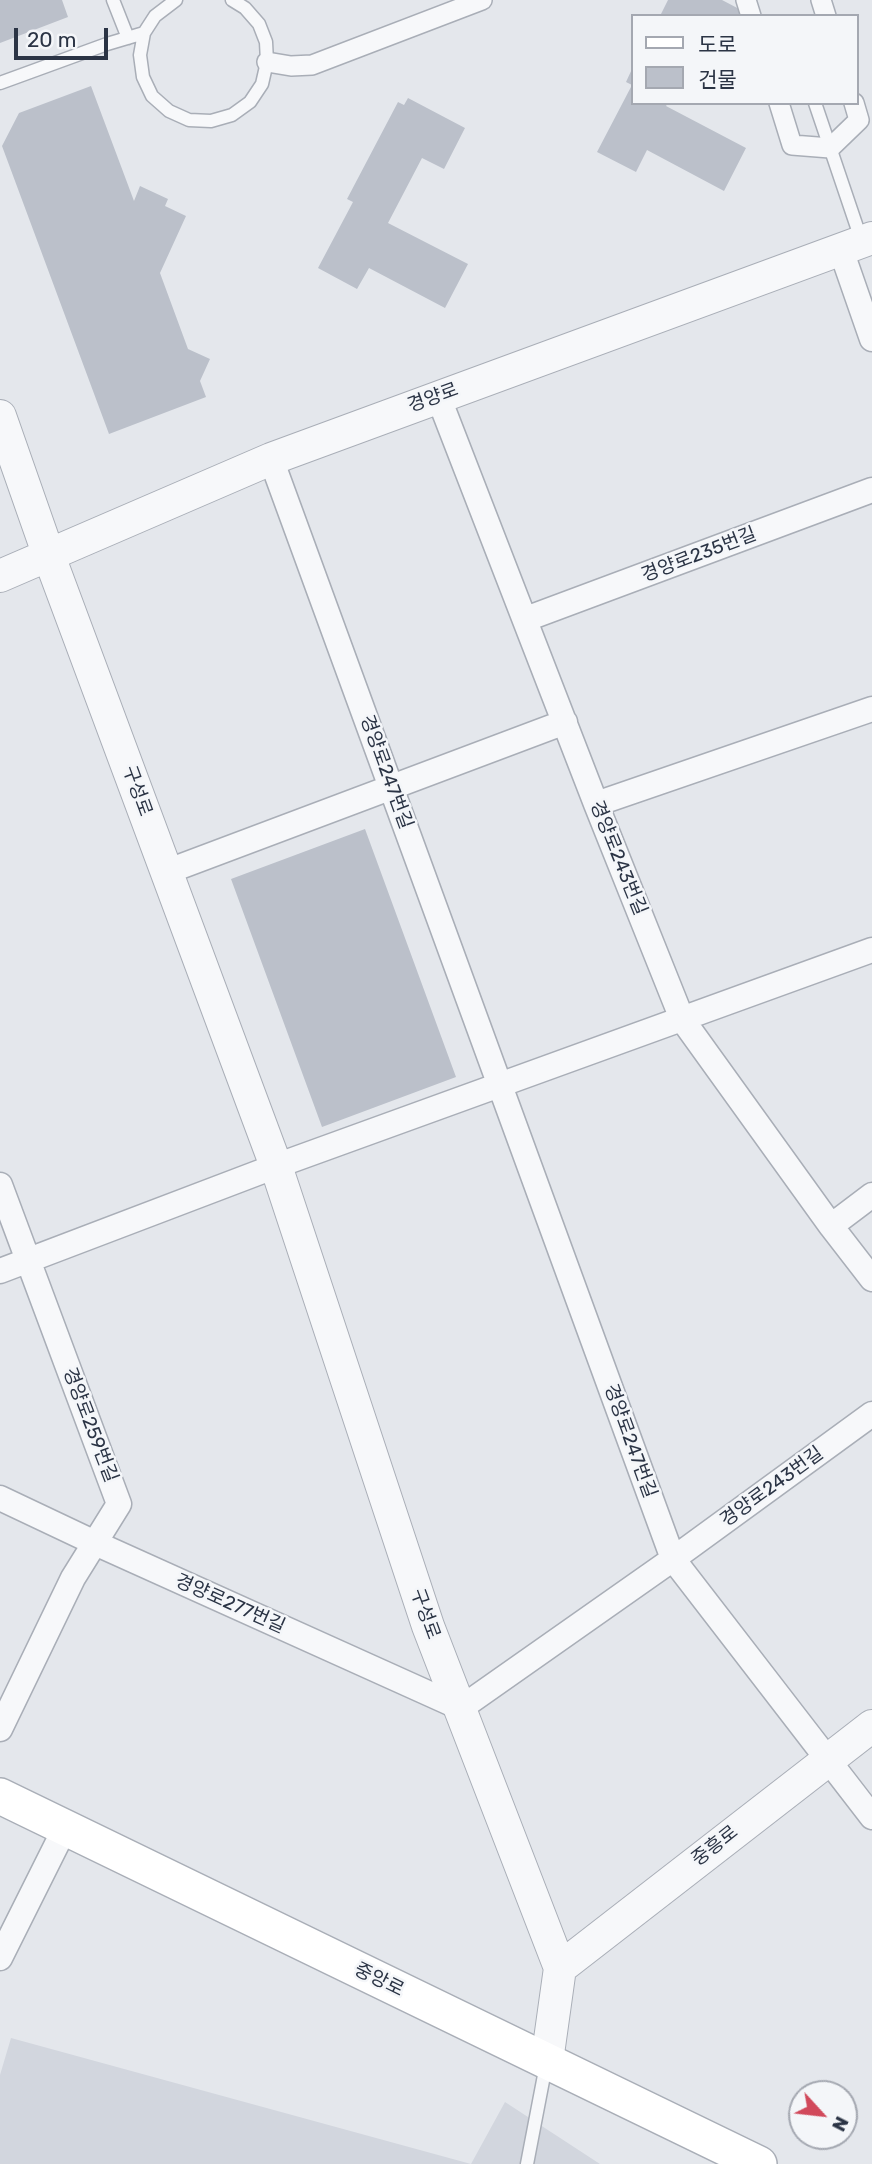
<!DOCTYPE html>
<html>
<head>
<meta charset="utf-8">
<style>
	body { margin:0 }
	#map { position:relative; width:872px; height:2164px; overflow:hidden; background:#e4e7ec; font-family:Rubik,"Noto Sans KR",sans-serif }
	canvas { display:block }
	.legend { position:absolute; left:631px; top:14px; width:228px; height:91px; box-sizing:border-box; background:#f4f6f9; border:2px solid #a4a8b1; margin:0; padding:9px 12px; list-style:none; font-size:21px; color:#2b3445 }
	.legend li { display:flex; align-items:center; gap:14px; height:35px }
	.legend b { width:35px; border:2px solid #a4a8b1 }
	.north { position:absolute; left:788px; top:2080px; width:70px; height:70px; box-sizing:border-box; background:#f4f6f9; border:2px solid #a4a8b1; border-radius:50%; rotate:117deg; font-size:19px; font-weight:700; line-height:28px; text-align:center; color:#2b3445 }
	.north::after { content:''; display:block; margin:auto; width:24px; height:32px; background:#d1495b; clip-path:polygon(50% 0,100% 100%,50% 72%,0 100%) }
	.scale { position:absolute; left:14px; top:28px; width:94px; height:32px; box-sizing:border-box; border:4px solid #2b3445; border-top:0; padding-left:9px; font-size:21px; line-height:24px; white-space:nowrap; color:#2b3445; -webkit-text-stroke:5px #f4f6f9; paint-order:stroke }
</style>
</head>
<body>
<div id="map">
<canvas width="872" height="2164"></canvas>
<ul class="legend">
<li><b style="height:9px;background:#fff"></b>도로</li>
<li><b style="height:19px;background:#bbc0ca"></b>건물</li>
</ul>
<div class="north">N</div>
<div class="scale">20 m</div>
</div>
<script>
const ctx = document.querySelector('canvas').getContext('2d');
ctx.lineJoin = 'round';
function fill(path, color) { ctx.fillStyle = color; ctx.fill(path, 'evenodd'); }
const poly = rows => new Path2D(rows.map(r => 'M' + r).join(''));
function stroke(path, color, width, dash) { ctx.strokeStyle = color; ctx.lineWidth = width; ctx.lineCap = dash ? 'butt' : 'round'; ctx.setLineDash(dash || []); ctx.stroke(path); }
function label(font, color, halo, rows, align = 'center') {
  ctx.font = font + ' Rubik,"Noto Sans KR",sans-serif'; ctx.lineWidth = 5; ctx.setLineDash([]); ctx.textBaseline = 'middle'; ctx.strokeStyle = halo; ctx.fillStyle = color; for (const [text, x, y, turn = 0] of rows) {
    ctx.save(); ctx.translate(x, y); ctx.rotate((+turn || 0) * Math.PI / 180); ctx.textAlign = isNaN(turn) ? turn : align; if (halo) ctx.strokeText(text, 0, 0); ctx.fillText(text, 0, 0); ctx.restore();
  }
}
fill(poly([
	[11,2038,471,2164,505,2102,600,2164,0,2164,0,2075]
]), '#d2d6de');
fill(poly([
	[0,0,62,0,68,17,0,43],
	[668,0,722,0,743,11,741,16,660,16],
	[632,69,632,103,668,103,666,106,746,148,724,191,647,150,636,172,597,152,632,85,626,82],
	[91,86,134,201,140,186,168,199,165,206,186,216,160,273,188,349,210,359,200,381,206,397,109,434,2,146,19,113],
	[408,98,465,128,444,169,422,158,388,223,468,264,445,308,369,268,357,289,318,268,353,202,347,199,398,102,404,105],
	[365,829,456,1077,322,1127,231,879]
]), '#bbc0ca');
const service = poly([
	[113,0,128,38],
	[176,0,155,16,144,33,140,55,143,77,152,96,169,111,189,120,211,121,232,115,250,102,262,84,267,62,266,42,259,24,245,8,232,0],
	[0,83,107,44,144,33],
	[815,103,862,242],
	[527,2164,546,2065]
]);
const pedestrian = poly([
	[746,0,751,16],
	[821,0,826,16],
	[267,62,291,66,312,65,482,0],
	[779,103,792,145,830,148,859,120,854,103]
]);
const minor = poly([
	[841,250,872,339],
	[438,396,596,804,682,1019,831,1226,872,1279],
	[271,459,673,1559,872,1817],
	[526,619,872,490],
	[596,804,872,709],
	[166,872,565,722],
	[0,1185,119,1504,73,1578,0,1729],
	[831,1226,872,1195],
	[0,1271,276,1166,872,950],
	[0,1498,95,1543,461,1708,673,1559,872,1414],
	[0,1958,65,1828]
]);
const tertiary = poly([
	[0,416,49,556,276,1166,428,1626,560,1968,547,2061],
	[0,576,271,459,872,238],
	[560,1968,872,1726]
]);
const secondary = poly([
	[0,1796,759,2164]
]);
stroke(service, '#a9aeb7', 15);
stroke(pedestrian, '#a9aeb7', 22);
stroke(minor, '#a9aeb7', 27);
stroke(tertiary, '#a9aeb7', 34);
stroke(secondary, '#a9aeb7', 38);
stroke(service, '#f7f8fa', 12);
stroke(pedestrian, '#f7f8fa', 19);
stroke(minor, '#f7f8fa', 24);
stroke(tertiary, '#f7f8fa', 32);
stroke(secondary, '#fff', 35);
label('19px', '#2b3445', '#f4f6f9', [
	["경양로",433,398,-20],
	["경양로235번길",699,555,-21],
	["경양로247번길",386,772,70],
	["구성로",137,791,70],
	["경양로243번길",618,858,68],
	["경양로259번길",90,1425,69],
	["경양로247번길",630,1441,70],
	["경양로243번길",772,1487,-36],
	["경양로277번길",230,1604,24],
	["구성로",425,1614,70],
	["중흥로",715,1846,-38],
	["중앙로",379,1980,26]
]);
</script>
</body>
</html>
